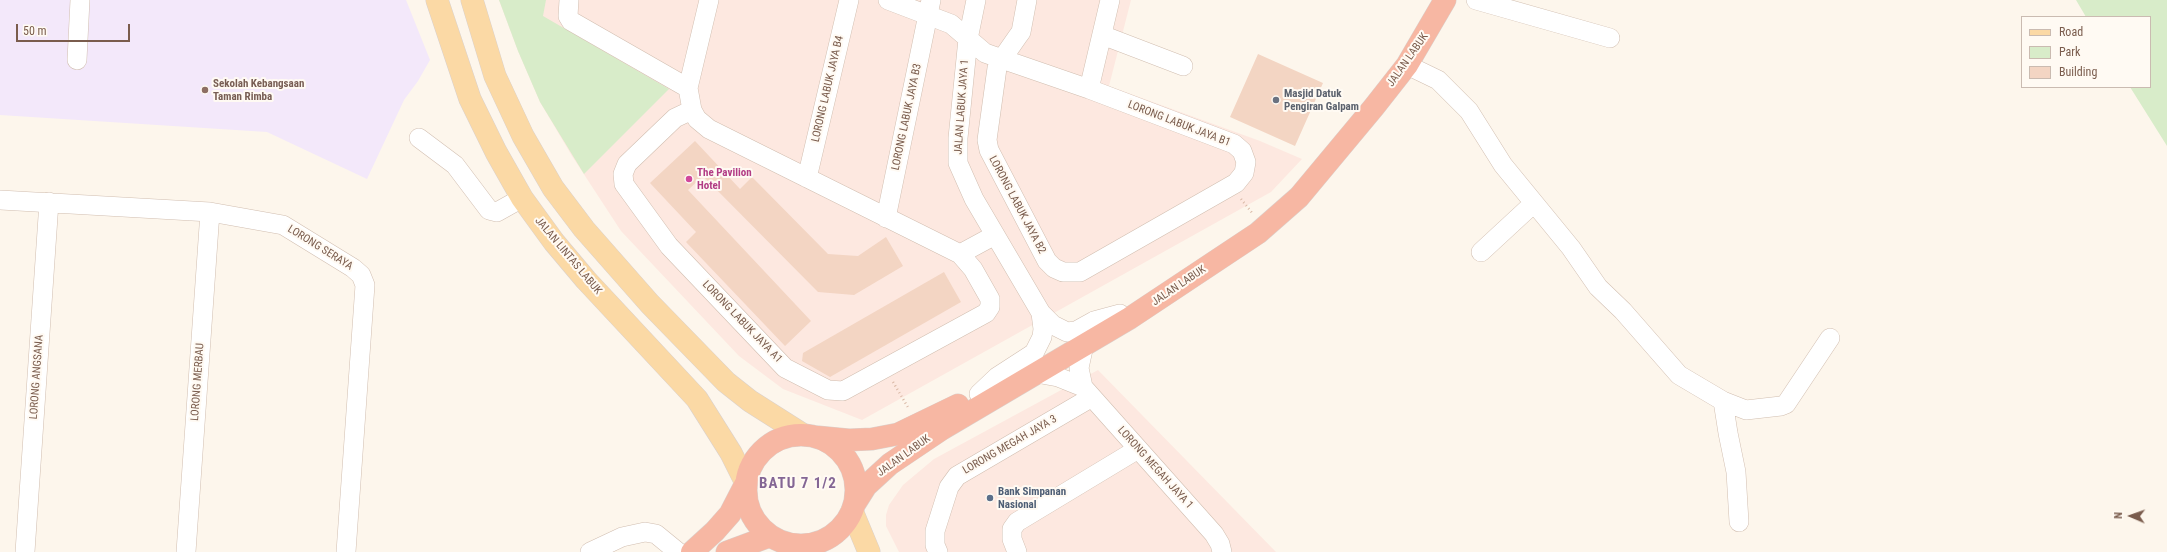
<!DOCTYPE html>
<html>
<head>
<meta charset="utf-8">
<style>
	body { margin:0 }
	#map { position:relative; width:2167px; height:552px; overflow:hidden; background:#fdf6ec; font-family:"Roboto Condensed",sans-serif }
	canvas { display:block }
	.legend { position:absolute; left:2021px; top:16px; width:130px; height:72px; box-sizing:border-box; background:#fffaf3; border:1px solid #cabbb1; margin:0; padding:5px 7px; list-style:none; font-size:12px; color:#7a5c4d }
	.legend li { display:flex; align-items:center; gap:8px; height:20px }
	.legend b { width:20px; border:1px solid #cabbb1 }
	.north { position:absolute; left:2111px; top:496px; width:40px; height:40px; -webkit-text-stroke:3px #fffaf3; paint-order:stroke; rotate:272deg; font-size:11px; font-weight:700; line-height:16px; text-align:center; color:#7a5c4d }
	.north::after { content:''; display:block; margin:auto; width:14px; height:18px; background:#7a5c4d; clip-path:polygon(50% 0,100% 100%,50% 72%,0 100%) }
	.scale { position:absolute; left:16px; top:24px; width:114px; height:18px; box-sizing:border-box; border:2px solid #7a5c4d; border-top:0; padding-left:5px; font-size:12px; line-height:14px; white-space:nowrap; color:#7a5c4d; -webkit-text-stroke:3px #fffaf3; paint-order:stroke }
</style>
</head>
<body>
<div id="map">
<canvas width="2167" height="552"></canvas>
<ul class="legend">
<li><b style="height:5px;background:#fbd9a5"></b>Road</li>
<li><b style="height:11px;background:#d8ecc9"></b>Park</li>
<li><b style="height:11px;background:#f3d5c3"></b>Building</li>
</ul>
<div class="north">N</div>
<div class="scale">50 m</div>
</div>
<script>
const ctx = document.querySelector('canvas').getContext('2d');
ctx.lineJoin = 'round';
function fill(path, color) { ctx.fillStyle = color; ctx.fill(path, 'evenodd'); }
const poly = rows => new Path2D(rows.map(r => 'M' + r).join(''));
function stroke(path, color, width, dash) { ctx.strokeStyle = color; ctx.lineWidth = width; ctx.lineCap = dash ? 'butt' : 'round'; ctx.setLineDash(dash || []); ctx.stroke(path); }
function label(font, color, halo, rows, align = 'center') {
  ctx.font = font + ' "Roboto Condensed",sans-serif'; ctx.lineWidth = 4; ctx.setLineDash([]); ctx.textBaseline = 'middle'; ctx.strokeStyle = halo; ctx.fillStyle = color; for (const [text, x, y, turn = 0] of rows) {
    ctx.save(); ctx.translate(x, y); ctx.rotate((+turn || 0) * Math.PI / 180); ctx.textAlign = isNaN(turn) ? turn : align; if (halo) ctx.strokeText(text, 0, 0); ctx.fillText(text, 0, 0); ctx.restore();
  }
}
fill(poly([
	[499,0,1131,0,1109,86,1260,141,1302,159,1271,192,862,420,783,389,739,356,621,231,572,156,540,102,518,51],
	[1098,370,1276,552,899,552,886,526,886,515,889,505,903,485,934,459]
]), '#fde8e0');
fill(poly([
	[0,0,406,0,430,60,418,81,404,100,367,179,267,132,0,115]
]), '#f3e8fa');
fill(poly([
	[499,0,546,0,543,16,669,89,584,174,540,102,518,51],
	[2076,0,2167,0,2167,146,2130,87,2150,87,2150,17,2086,17]
]), '#d8ecc9');
fill(poly([
	[1258,54,1323,83,1295,146,1230,117],
	[695,141,740,189,752,177,828,254,858,256,886,237,903,266,854,295,818,292,703,176,688,190,811,321,785,346,686,242,696,232,650,183],
	[944,272,961,302,830,377,802,361,803,353]
]), '#f3d5c3');
const minor = poly([
	[569,0,568,16,571,21,688,88],
	[709,0,688,88,692,110,697,119,709,129,960,254,995,235],
	[888,0,951,24,985,53,1002,59,1089,89,1234,144,1242,151,1246,162,1244,173,1236,183,1080,272,1063,272,1054,268,1047,261,989,150,987,140,997,68,999,64,1002,59,1018,36,1021,32,1027,0],
	[976,0,968,39,958,138,958,163,974,199,1041,313,1053,325,1067,332,1076,331,1094,321,1120,314],
	[1476,0,1610,38],
	[1102,35,1183,66],
	[77,60,80,0],
	[1407,65,1438,80,1469,111,1503,165,1571,248,1598,287,1623,311,1679,375,1723,401,1746,410,1781,406,1786,404,1830,338],
	[1089,89,1110,0],
	[692,110,675,118,627,164,623,174,624,184,669,246,785,368,828,390,843,391,986,313,990,307,990,299,973,269,960,254],
	[419,138,455,165,489,210,497,212,522,198],
	[807,178,849,0],
	[0,200,210,212,283,225,353,268,361,275,365,285,346,552],
	[886,218,931,0],
	[1481,252,1534,203],
	[1036,373,1058,377,1083,387,1214,534,1220,544,1222,552],
	[1083,387,1079,368,1084,345],
	[979,394,997,377,1034,353,1042,337,1043,329,1041,313],
	[1723,401,1728,433,1736,472,1739,522],
	[25,552,49,202],
	[186,552,210,212],
	[590,552,622,537,645,532,656,534,678,552],
	[938,552,935,545,935,531,949,487,957,476,1092,397],
	[1017,552,1012,539,1012,529,1017,522,1138,449]
]);
const major = poly([
	[437,0,470,99,496,152,522,198,554,242,586,280,697,399,731,453,746,483],
	[472,0,495,76,523,136,553,188,584,229,650,304,726,382,750,401,802,434],
	[852,511,869,552],
	[807,545,813,552]
]);
const highway = poly([
	'746 490a55 55 0 1 1 110 0a55 55 0 1 1-110 0Z',
	[818,437,849,440,872,439,898,434,958,405],
	[854,505,866,486,890,464,942,429,1130,318,1258,233,1299,197,1374,107,1407,65,1445,0],
	[692,552,715,531,730,514,746,483],
	[727,552,770,536]
]);
stroke(minor, '#d1beb0', 20);
stroke(major, '#dad1cd', 23);
stroke(highway, '#dad1cd', 23);
stroke(poly([
	[1241,199,1253,214],
	[893,382,909,409]
]), '#d9b8a5', 2.5, [1, 3]);
stroke(minor, '#fff', 19);
stroke(major, '#fbd9a5', 22);
stroke(highway, '#f7b7a3', 22);
for (const [x, y, r, color] of [
	[205,90,4,"#8d6e63"],
	[1276,100,4,"#6b7280"],
	[689,179,4,"#d1479c"],
	[990,498,4,"#5c6f8a"]
]) { const dot = new Path2D(); dot.arc(x, y, r, 0, 2 * Math.PI); ctx.fillStyle = color; ctx.fill(dot); stroke(dot, '#fffaf3', 1.5); }
label('11px', '#7a5c4d', '#fffaf3', [
	["JALAN LABUK",1408,60,-55],
	["LORONG LABUK JAYA B4",828,89,-77],
	["JALAN LABUK JAYA 1",962,107,-86],
	["LORONG LABUK JAYA B3",907,117,-78],
	["LORONG LABUK JAYA B1",1179,124,21],
	["LORONG LABUK JAYA B2",1017,205,62],
	["LORONG SERAYA",320,248,32],
	["JALAN LINTAS LABUK",568,256,50],
	["JALAN LABUK",1179,286,-34],
	["LORONG LABUK JAYA A1",742,322,46],
	["LORONG ANGSANA",37,377,-86],
	["LORONG MERBAU",198,382,-86],
	["LORONG MEGAH JAYA 3",1010,445,-30],
	["JALAN LABUK",904,456,-36],
	["LORONG MEGAH JAYA 1",1155,468,48]
]);
label('bold 11px', '#785e54', '#fffaf3', [
	["Sekolah Kebangsaan",213,84],
	["Taman Rimba",213,97]
], 'left');
label('bold 11px', '#5b616d', '#fffaf3', [
	["Masjid Datuk",1284,94],
	["Pengiran Galpam",1284,107]
], 'left');
label('bold 11px', '#b23c85', '#fffaf3', [
	["The Pavilion",697,173],
	["Hotel",697,186]
], 'left');
label('bold 11px', '#4e5e75', '#fffaf3', [
	["Bank Simpanan",998,492],
	["Nasional",998,505]
], 'left');
ctx.letterSpacing = '1px';
label('bold 15px', '#846695', '#fffaf3', [
	["BATU 7 1/2",798,484]
]);
ctx.letterSpacing = '0px';
</script>
</body>
</html>
